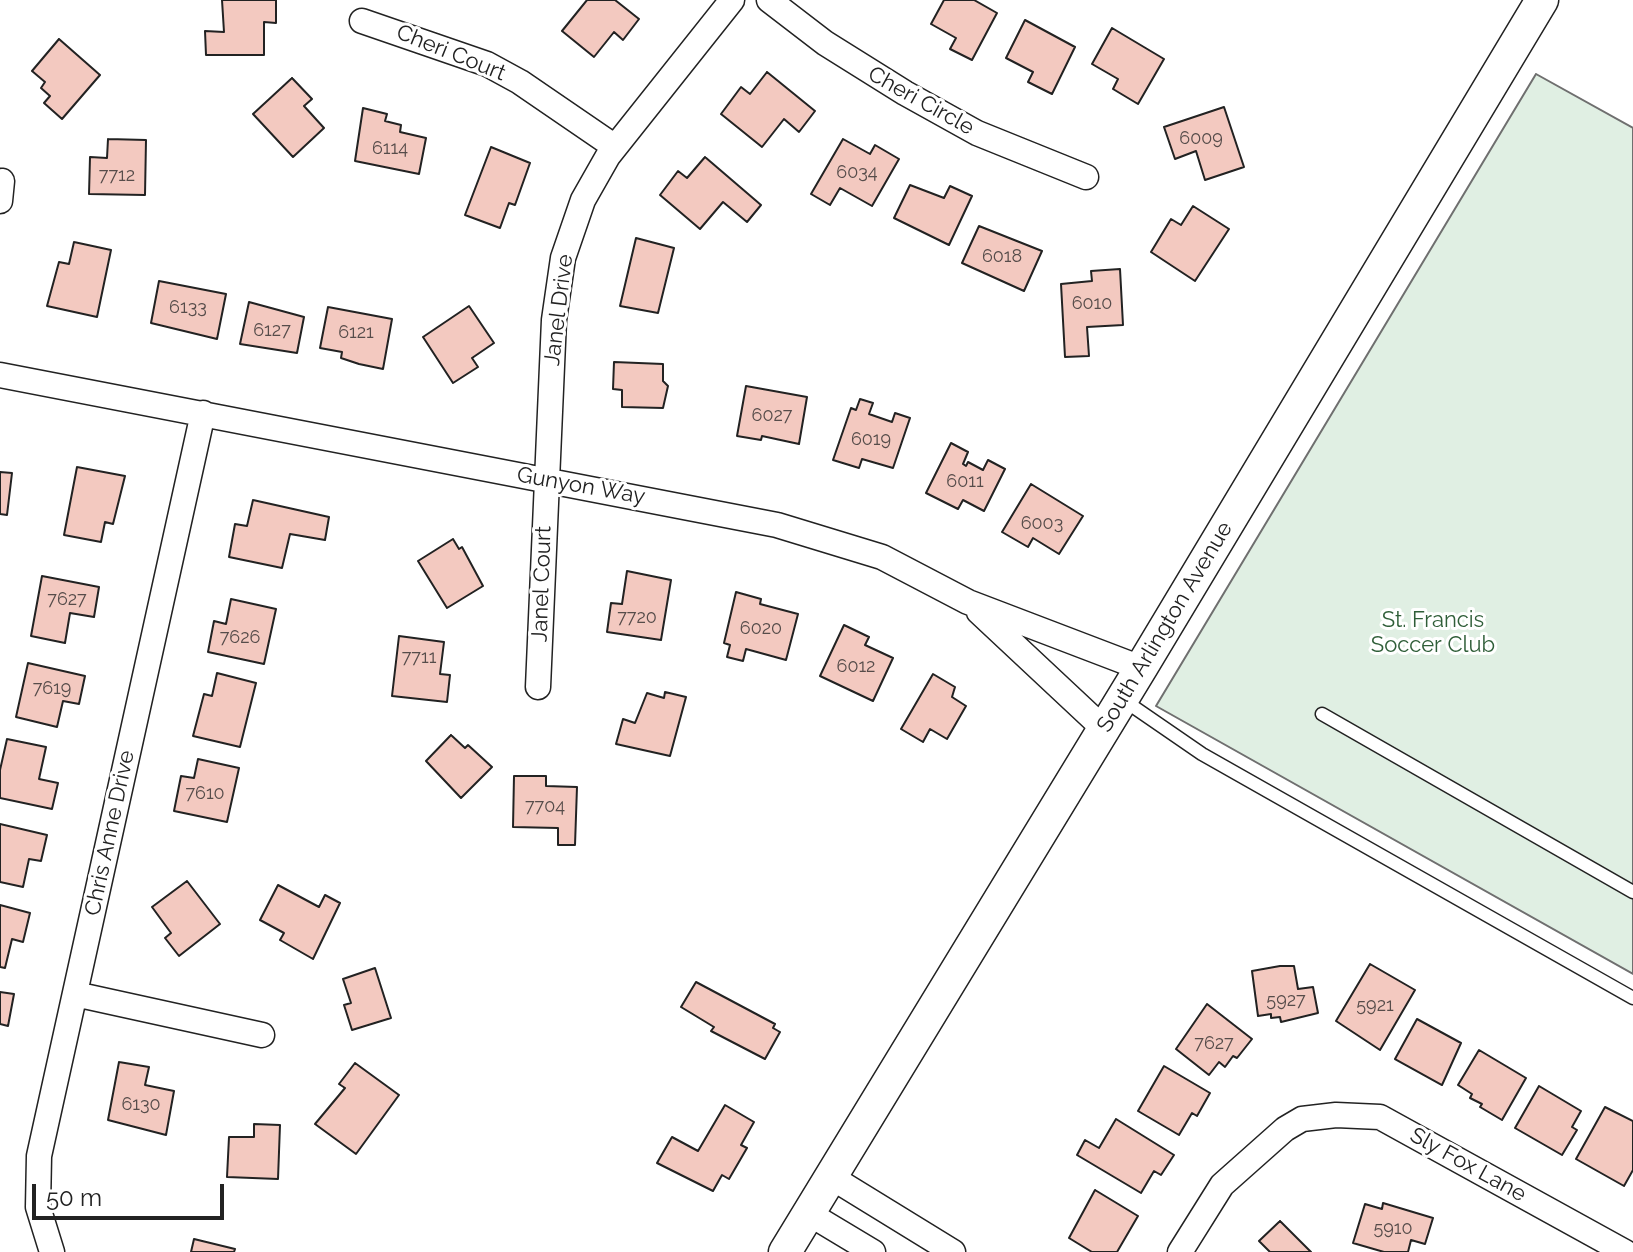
<!DOCTYPE html>
<html>
<head>
<meta charset="utf-8">
<style>
	body { margin:0 }
	#map { position:relative; width:1633px; height:1252px; overflow:hidden; background:#fff; font-family:Raleway,sans-serif }
	canvas { display:block }
	.scale { position:absolute; left:32px; top:1184px; width:192px; height:36px; box-sizing:border-box; border:4px solid #222; border-top:0; padding-left:10px; font-size:24px; line-height:28px; white-space:nowrap; color:#222; -webkit-text-stroke:6px #fff; paint-order:stroke }
</style>
</head>
<body>
<div id="map">
<canvas width="1633" height="1252"></canvas>
<div class="scale">50 m</div>
</div>
<script>
const ctx = document.querySelector('canvas').getContext('2d');
ctx.lineJoin = 'round';
function fill(path, color) { ctx.fillStyle = color; ctx.fill(path, 'evenodd'); }
const poly = rows => new Path2D(rows.map(r => 'M' + r).join(''));
function stroke(path, color, width, dash) { ctx.strokeStyle = color; ctx.lineWidth = width; ctx.lineCap = dash ? 'butt' : 'round'; ctx.setLineDash(dash || []); ctx.stroke(path); }
function label(font, color, halo, rows, align = 'center') {
  ctx.font = font + ' Raleway,sans-serif'; ctx.lineWidth = 6; ctx.setLineDash([]); ctx.textBaseline = 'middle'; ctx.strokeStyle = halo; ctx.fillStyle = color; for (const [text, x, y, turn = 0] of rows) {
    ctx.save(); ctx.translate(x, y); ctx.rotate((+turn || 0) * Math.PI / 180); ctx.textAlign = isNaN(turn) ? turn : align; if (halo) ctx.strokeText(text, 0, 0); ctx.fillText(text, 0, 0); ctx.restore();
  }
}
const green = poly([
	[1536,74,1633,128,1633,974,1156,706,1536,74]
]);
fill(green, '#e0efe3');
stroke(green, '#6f6f6f', 2);
const building = poly([
	[222,0,276,0,276,23,264,22,264,55,206,55,205,31,224,32,222,0],
	[587,0,615,0,639,19,623,40,614,32,594,57,562,31,587,0],
	[944,0,974,0,997,13,972,60,950,49,956,38,931,24,944,0],
	[1025,20,1075,47,1052,94,1028,82,1033,72,1006,58,1025,20],
	[1112,28,1164,59,1138,104,1113,89,1118,79,1092,64,1112,28],
	[59,39,100,75,62,119,44,103,50,96,41,88,45,82,32,71,59,39],
	[767,72,815,111,799,132,784,119,762,147,721,114,741,87,750,94,767,72],
	[292,78,312,99,304,106,324,128,293,157,253,114,292,78],
	[1224,107,1244,167,1205,180,1196,151,1175,159,1164,127,1224,107],
	[363,108,387,114,385,121,401,125,400,132,426,138,419,174,355,161,363,108],
	[108,139,146,140,145,195,89,194,90,157,107,158,108,139],
	[843,139,870,154,875,145,899,159,872,206,840,188,830,205,811,194,843,139],
	[491,147,530,163,515,205,509,203,500,228,465,215,491,147],
	[705,157,761,205,747,222,723,202,700,229,660,195,678,171,687,178,705,157],
	[910,185,944,198,950,186,972,196,949,245,894,218,910,185],
	[1193,206,1229,229,1195,281,1151,252,1171,219,1181,225,1193,206],
	[979,226,1042,251,1024,291,962,263,979,226],
	[636,238,674,248,658,313,620,306,636,238],
	[74,242,111,250,97,317,47,306,59,262,69,264,74,242],
	[1120,269,1123,325,1087,327,1089,356,1065,357,1061,284,1092,281,1091,271,1120,269],
	[159,281,226,294,217,339,151,323,159,281],
	[249,302,304,317,297,353,240,344,249,302],
	[469,306,494,343,472,358,478,367,453,383,423,337,469,306],
	[328,307,392,319,383,369,359,364,341,358,342,352,320,348,328,307],
	[614,362,663,364,663,381,668,386,663,408,622,407,622,390,613,389,614,362],
	[746,386,807,397,799,444,762,436,761,440,737,436,746,386],
	[860,399,873,403,869,414,892,422,895,413,910,418,893,468,862,459,859,468,833,460,851,408,856,410,860,399],
	[951,443,968,452,963,464,966,466,968,462,983,470,988,460,1005,469,984,511,963,500,958,509,926,493,951,443],
	[77,467,125,476,113,524,105,522,101,542,64,535,77,467],
	[0,472,12,473,7,515,0,514,0,472],
	[1031,484,1083,516,1059,554,1033,538,1028,547,1002,532,1031,484],
	[253,500,329,517,325,540,290,534,282,568,229,557,235,524,247,526,253,500],
	[453,539,459,549,462,547,483,586,447,608,418,561,453,539],
	[627,571,671,580,661,640,607,632,611,603,622,604,627,571],
	[42,576,99,587,94,617,70,613,65,643,31,636,42,576],
	[736,592,761,599,760,604,798,614,786,660,746,649,743,661,727,657,730,645,724,643,736,592],
	[231,599,276,609,264,664,208,652,214,621,226,624,231,599],
	[844,625,869,637,865,645,893,658,873,701,820,676,844,625],
	[399,636,444,642,440,674,450,675,447,702,392,696,399,636],
	[28,663,85,676,79,704,63,701,57,727,16,717,28,663],
	[217,673,256,683,240,747,193,736,204,694,212,696,217,673],
	[933,674,955,687,952,697,966,706,947,739,930,729,923,742,901,729,933,674],
	[665,692,686,697,670,756,616,744,623,719,635,723,647,693,664,698,665,692],
	[451,735,465,748,468,745,492,767,461,798,426,761,451,735],
	[7,739,46,747,39,779,58,783,52,809,0,798,0,770,7,739],
	[198,759,239,768,227,822,174,811,181,776,194,778,198,759],
	[514,776,546,776,546,786,577,787,575,845,558,845,558,828,513,827,514,776],
	[0,824,47,835,41,861,29,859,23,887,0,882,0,824],
	[187,881,220,924,179,956,165,938,171,933,152,907,187,881],
	[278,885,319,907,325,895,340,903,313,959,280,940,284,933,260,920,278,885],
	[0,905,30,913,23,942,12,939,5,968,0,967,0,905],
	[1370,964,1415,990,1380,1050,1336,1021,1370,964],
	[1280,966,1294,966,1298,989,1313,987,1318,1013,1281,1022,1280,1017,1271,1018,1271,1014,1258,1016,1252,971,1280,966],
	[375,968,391,1018,352,1030,344,1005,351,1003,343,979,375,968],
	[696,982,775,1024,773,1028,780,1032,765,1059,711,1031,714,1027,681,1007,696,982],
	[0,992,14,994,8,1026,0,1024,0,992],
	[1207,1004,1252,1039,1237,1058,1233,1056,1225,1067,1219,1062,1209,1075,1176,1049,1207,1004],
	[1417,1019,1461,1043,1442,1085,1395,1059,1417,1019],
	[1479,1050,1526,1078,1502,1120,1480,1107,1482,1104,1470,1098,1472,1094,1458,1085,1479,1050],
	[119,1062,149,1067,145,1085,174,1091,166,1135,108,1120,119,1062],
	[355,1063,399,1095,356,1154,315,1124,345,1088,339,1084,355,1063],
	[1164,1066,1210,1093,1197,1116,1192,1113,1179,1135,1138,1111,1164,1066],
	[1539,1086,1581,1111,1572,1127,1577,1130,1562,1155,1515,1128,1539,1086],
	[725,1105,754,1122,741,1145,747,1148,729,1179,722,1175,713,1191,657,1163,672,1137,698,1151,725,1105],
	[1605,1107,1633,1121,1633,1170,1624,1186,1576,1159,1605,1107],
	[1116,1119,1174,1155,1161,1175,1154,1171,1141,1193,1077,1155,1085,1140,1099,1148,1116,1119],
	[254,1124,280,1125,278,1179,227,1177,229,1137,254,1137,254,1124],
	[1095,1190,1138,1216,1117,1252,1092,1252,1069,1238,1095,1190],
	[1383,1203,1433,1218,1425,1244,1411,1240,1408,1252,1384,1252,1353,1243,1365,1204,1382,1209,1383,1203],
	[1280,1221,1311,1252,1270,1252,1259,1241,1280,1221],
	[194,1239,235,1249,234,1252,191,1252,194,1239]
]);
fill(building, '#f3c9c0');
stroke(building, '#222', 2);
const lane = poly([
	[1122,699,1202,754,1633,998],
	[1322,714,1633,892]
]);
const street = poly([
	[769,0,825,43,905,93,977,133,1086,177],
	[362,21,487,64,520,82,615,147],
	[0,201,2,181],
	[0,375,777,525,882,557,968,602,1141,668],
	[979,612,1104,729],
	[538,687,554,320,563,258,583,200,608,156,732,0],
	[75,994,262,1035],
	[831,1177,953,1252],
	[808,1213,873,1252],
	[52,1252,38,1207,39,1156,203,413],
	[1180,1252,1222,1185,1285,1129,1302,1119,1336,1115,1380,1117,1625,1252]
]);
const secondary = poly([
	[785,1252,1141,668,1542,0]
]);
stroke(lane, '#222', 15);
stroke(street, '#222', 27);
stroke(secondary, '#222', 35);
stroke(lane, '#fff', 12);
stroke(street, '#fff', 24);
stroke(secondary, '#fff', 32);
label('18px', '#564c4a', null, [
	["6009",1201,139],
	["6114",390,149],
	["6034",857,173],
	["7712",117,176],
	["6018",1002,257],
	["6010",1092,304],
	["6133",188,308],
	["6127",272,331],
	["6121",356,333],
	["6027",772,416],
	["6019",871,440],
	["6011",965,482],
	["6003",1042,524],
	["7627",67,600],
	["7720",637,618],
	["6020",761,629],
	["7626",240,638],
	["7711",419,658],
	["6012",856,667],
	["7619",52,689],
	["7610",205,794],
	["7704",545,807],
	["5927",1286,1001],
	["5921",1375,1006],
	["7627",1214,1044],
	["6130",141,1105],
	["5910",1393,1229]
]);
label('22px', '#222', '#fff', [
	["Cheri Court",451,53,22],
	["Cheri Circle",921,101,29],
	["Janel Drive",559,310,-83],
	["Gunyon Way",581,486,10],
	["Janel Court",542,584,-88],
	["South Arlington Avenue",1165,627,-59],
	["Chris Anne Drive",110,833,-78],
	["Sly Fox Lane",1468,1165,29]
]);
label('22px', '#2f5e38', '#fff', [
	["St. Francis",1433,620],
	["Soccer Club",1433,645]
]);
</script>
</body>
</html>
